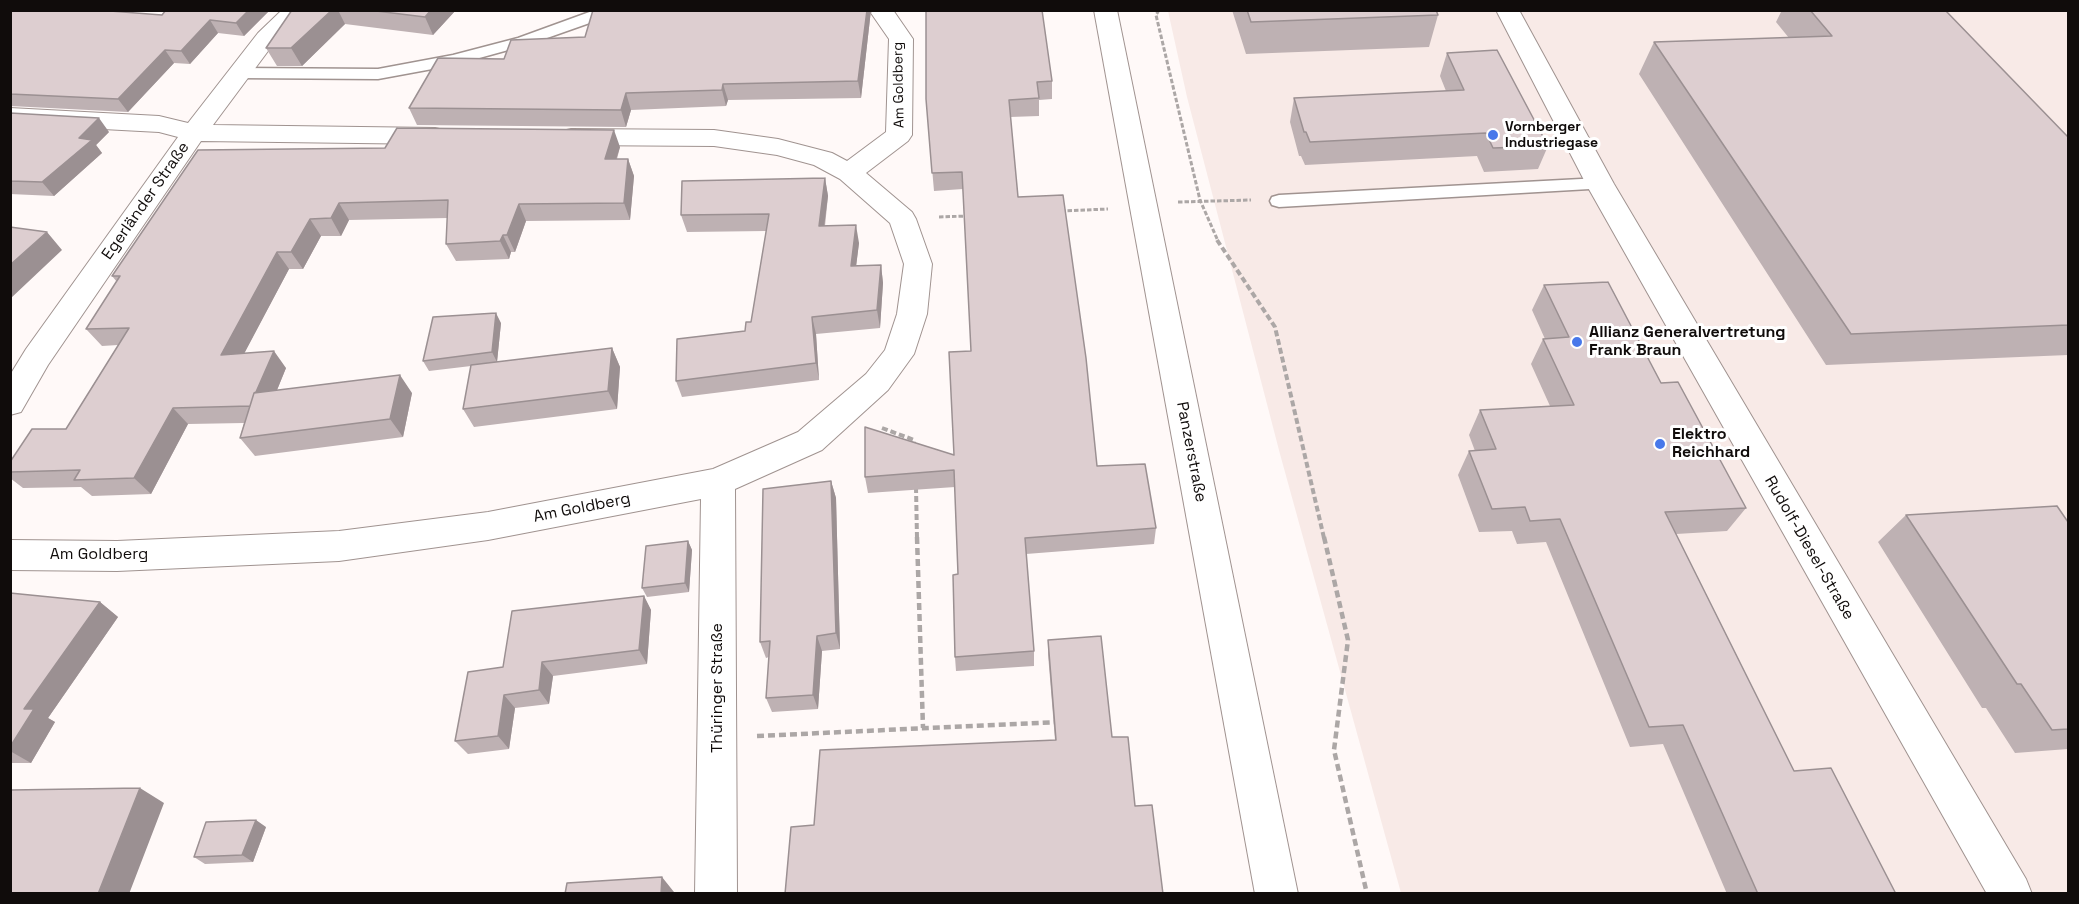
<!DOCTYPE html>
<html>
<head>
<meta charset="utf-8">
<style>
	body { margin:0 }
	#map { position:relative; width:2079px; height:904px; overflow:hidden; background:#fff9f8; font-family:"Space Grotesk",sans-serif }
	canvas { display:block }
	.frame { position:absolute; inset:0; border:12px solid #100c0b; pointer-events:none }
</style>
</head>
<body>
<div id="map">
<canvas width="2079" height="904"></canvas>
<div class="frame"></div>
</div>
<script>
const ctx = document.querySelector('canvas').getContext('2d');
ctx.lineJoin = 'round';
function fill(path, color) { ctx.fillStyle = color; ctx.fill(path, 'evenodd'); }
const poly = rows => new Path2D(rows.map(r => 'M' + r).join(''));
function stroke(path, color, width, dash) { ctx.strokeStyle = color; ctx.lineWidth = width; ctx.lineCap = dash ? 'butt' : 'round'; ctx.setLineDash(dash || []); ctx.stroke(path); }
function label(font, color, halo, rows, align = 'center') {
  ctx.font = font + ' "Space Grotesk",sans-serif'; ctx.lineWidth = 6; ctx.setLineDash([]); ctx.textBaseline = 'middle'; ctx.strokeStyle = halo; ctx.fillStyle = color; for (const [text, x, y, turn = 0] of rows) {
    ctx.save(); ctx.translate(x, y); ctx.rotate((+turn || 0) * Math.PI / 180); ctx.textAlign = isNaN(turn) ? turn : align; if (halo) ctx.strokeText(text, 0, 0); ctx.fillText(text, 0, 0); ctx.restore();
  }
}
fill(poly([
	[1168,11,2068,11,2068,893,1401,893,1280,454,1187,97]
]), '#f8eae7');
const service = poly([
	[595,10,620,10,618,13,530,44,454,65,378,79,239,78,231,73,239,68,378,69,453,55,518,38,595,10],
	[1600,178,1607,180,1609,184,1607,188,1279,207,1272,205,1270,201,1272,197,1279,195,1600,178]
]);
const minor = poly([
	[282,10,307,10,274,43,213,125,435,128,444,130,448,136,444,142,435,144,201,141,48,365,21,412,10,415,10,375,26,349,178,137,159,132,10,124,10,108,159,116,188,123,258,33,282,10],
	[873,10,893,10,913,39,912,135,908,141,866,173,912,212,916,219,932,264,927,314,914,354,888,390,822,450,735,489,737,894,695,894,701,499,488,540,339,561,117,571,10,570,10,540,117,541,339,531,488,512,713,469,798,432,866,374,885,350,897,314,904,264,890,223,840,179,814,165,777,155,714,146,571,145,562,143,558,137,562,131,571,129,714,130,778,139,832,153,847,161,886,132,889,39,871,13,873,10],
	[1496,10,1519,10,1614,184,2026,879,2032,894,1987,894,1586,184,1496,10]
]);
const secondary = poly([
	[1094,10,1117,10,1298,894,1255,894,1094,10]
]);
stroke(service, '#a09390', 3);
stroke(minor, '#a09390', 2);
stroke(secondary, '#a09390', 2);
stroke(poly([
	[1159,10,1156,15,1200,200,1218,241],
	[1178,202,1251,200],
	[1061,211,1108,209],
	[939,217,967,216]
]), '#aca7a6', 3, [4.5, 2]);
stroke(poly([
	[1217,240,1275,327,1324,538],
	[882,428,914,440,914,446],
	[916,487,917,538]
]), '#aca7a6', 4, [6, 3]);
stroke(poly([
	[917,537,923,728],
	[1324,537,1348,640,1334,750,1367,894],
	[757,736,1058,722]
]), '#aca7a6', 4.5, [7, 4]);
fill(service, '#fff');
fill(minor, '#fff');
fill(secondary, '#fff');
fill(poly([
	[10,10,162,15,166,10,270,10,244,36,218,33,190,64,174,63,128,112,10,106],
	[292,10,456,10,433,35,345,24,302,66,277,66,266,48],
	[871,10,861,98,728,100,726,106,631,110,626,127,417,125,409,108,504,59,585,37],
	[926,10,1052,81,1052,99,1039,100,1039,116,1010,117,1018,197,1097,466,1156,528,1154,544,1026,554,1034,651,1034,666,956,671,955,657,958,574,955,487,868,493,865,477,954,455,971,351,963,189,934,191,926,99],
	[1232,10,1436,10,1438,15,1429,47,1246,54],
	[1782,10,1945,10,2068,137,2068,355,1826,365,1639,74,1654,42,1789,38,1776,22],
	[1447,53,1548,146,1538,169,1484,172,1477,156,1305,165,1301,156,1299,156,1290,122,1294,98,1446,91,1440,76],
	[10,113,109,132,96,145,102,153,54,196,10,194],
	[620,147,617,159,628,159,634,176,630,220,526,221,515,252,511,252,509,259,456,261,446,244,448,218,349,220,341,236,321,236,303,269,289,269,244,353,286,368,277,390,412,393,403,437,255,456,240,438,244,423,188,424,151,494,92,496,81,487,23,488,10,478,10,462,66,429,118,345,102,346,86,329,117,282,112,276,198,150],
	[825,178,828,196,825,226,859,243,856,266,881,265,883,283,880,328,816,334,819,380,682,397,676,381,745,331,751,322,766,231,687,232,681,215],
	[1544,285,1661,383,1746,508,1727,531,1676,534,1794,771,1896,894,1727,894,1663,744,1630,747,1546,542,1517,544,1512,531,1479,532,1458,475,1469,451,1475,451,1469,435,1480,410,1550,406,1531,364,1543,339,1545,339,1532,310],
	[501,323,497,362,612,348,620,367,617,409,474,427,463,409,471,366,429,371,423,361],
	[831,481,836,498,840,649,822,651,818,709,772,712,766,698,769,657,766,658,760,642],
	[1906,515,2068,522,2068,749,2015,753,1986,708,1982,708,1878,542],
	[688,541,692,550,689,592,647,597,642,588],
	[10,593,100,602,118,617,48,718,55,722,31,763,10,763],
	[644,596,651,610,647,664,553,676,549,704,515,708,509,749,468,754,455,741,503,667],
	[1048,640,1112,737,1135,806,814,825,1055,740,1048,654],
	[266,827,253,862,205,864,194,857]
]), '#beb1b3');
fill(poly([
	[249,10,270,10,244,36,236,23],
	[332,10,338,10,345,24,302,66,291,48],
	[431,10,456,10,433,35,425,17],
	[867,10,871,10,861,98,858,81],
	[210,20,218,33,190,64,181,51],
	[165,50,174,63,128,112,118,99],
	[723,84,728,100,726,106,722,90],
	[626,93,631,110,626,127,621,110],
	[99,118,109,132,96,145,102,153,54,196,42,182,79,138],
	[614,130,620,147,611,176,605,159],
	[628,159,634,176,630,220,624,203],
	[825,178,828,196,822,243,819,226],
	[339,203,349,220,341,236,331,218],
	[519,204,526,221,515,252,507,235],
	[310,219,321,236,303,269,291,252],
	[856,225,859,243,854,283,851,266],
	[47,232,62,250,10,299,10,265],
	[503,235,511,252,509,259,500,241],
	[277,252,289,269,235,371,221,355],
	[881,265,883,283,880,328,877,310],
	[496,313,501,323,497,362,492,352],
	[812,317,816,334,819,380,816,363],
	[612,348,620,367,617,409,608,391],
	[274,351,286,368,264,422,250,406],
	[400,375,412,393,403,437,390,419],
	[173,408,188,424,151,494,134,478],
	[831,481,836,498,840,649,836,633],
	[688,541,692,550,689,592,685,583],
	[644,596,651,610,647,664,639,650],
	[100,602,118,617,48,718,55,722,31,763,10,751,10,747,24,709],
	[817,636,822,651,818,709,813,695],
	[542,662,553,676,549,704,539,690],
	[504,695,515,708,509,749,498,736],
	[140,788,164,803,129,894,98,894],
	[256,820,266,827,253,862,242,855],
	[662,877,674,892,674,894,661,894]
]), '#9b9092');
const building = poly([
	[10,10,97,10,162,15,166,10,249,10,236,23,210,20,181,51,165,50,118,99,10,94,10,10],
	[292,10,332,10,291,48,266,48,292,10],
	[368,10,431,10,425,17,368,10],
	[593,10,867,10,858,81,723,84,722,90,626,93,621,110,409,108,438,58,504,59,511,40,585,37,593,10],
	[926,10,1042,10,1052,81,1037,82,1039,98,1009,100,1018,197,1063,195,1086,358,1097,466,1145,464,1156,528,1025,538,1034,651,955,657,953,575,958,574,954,470,865,477,865,427,954,455,949,352,971,351,962,172,932,173,926,99,926,10],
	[1247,10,1436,10,1438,15,1251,22,1247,10],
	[1810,10,1945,10,2068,137,2068,325,1851,334,1654,42,1832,36,1810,10],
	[1497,50,1548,146,1493,148,1486,133,1310,142,1306,132,1304,132,1294,98,1464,90,1447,53,1497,50],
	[10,113,99,118,79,138,92,140,42,182,10,181,10,113],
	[397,128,614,130,605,159,628,159,624,203,519,204,507,235,503,235,500,241,446,244,448,200,339,203,331,218,310,219,291,252,277,252,221,355,274,351,256,392,254,393,250,406,173,408,134,478,74,480,80,470,10,472,10,462,32,429,66,429,129,328,86,329,120,276,112,276,198,150,385,148,397,128],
	[825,178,819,226,856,225,851,266,881,265,877,310,812,317,816,363,676,381,677,339,745,331,746,322,751,322,769,214,681,215,682,181,825,178],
	[10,227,47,232,10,265,10,227],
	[1608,282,1661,383,1678,382,1746,508,1665,512,1794,771,1831,768,1896,894,1758,894,1683,725,1649,727,1560,519,1530,521,1525,507,1492,509,1469,451,1496,449,1480,410,1574,405,1543,339,1569,337,1544,285,1608,282],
	[496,313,492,352,423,361,433,317,496,313],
	[612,348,608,391,463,409,471,365,612,348],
	[400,375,390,419,240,438,254,393,400,375],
	[831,481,836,633,817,636,813,695,766,698,770,641,760,642,763,489,831,481],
	[2057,506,2068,522,2068,729,2052,730,2021,684,2017,684,1906,515,2057,506],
	[688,541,685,583,642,588,646,546,688,541],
	[10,593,100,602,24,709,34,709,10,747,10,593],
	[644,596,639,650,542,662,539,690,504,695,498,736,455,741,468,672,503,667,512,611,644,596],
	[1101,636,1112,737,1128,737,1135,806,1152,805,1163,894,785,894,791,827,814,825,820,750,1056,740,1048,640,1101,636],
	[140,788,98,894,10,894,11,790,140,788],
	[256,820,242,855,194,857,206,822,256,820],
	[662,877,661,894,565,894,567,883,662,877]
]);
fill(building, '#ddced0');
stroke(building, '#9b9092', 1.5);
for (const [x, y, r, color] of [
	[1493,135,6,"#4878ea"],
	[1577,342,6,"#4878ea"],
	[1660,444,6,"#4878ea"]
]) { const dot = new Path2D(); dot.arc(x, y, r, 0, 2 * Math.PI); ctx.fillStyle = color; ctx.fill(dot); stroke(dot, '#fff', 2); }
label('14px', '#100c0b', '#fff', [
	["Am Goldberg",899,85,-91]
]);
label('bold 14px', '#100c0b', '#fff', [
	["Vornberger",1505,127],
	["Industriegase",1505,143]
], 'left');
label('16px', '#100c0b', '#fff', [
	["Egerländer Straße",146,201,-55],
	["Panzerstraße",1191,452,79],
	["Am Goldberg",582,508,-11],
	["Rudolf-Diesel-Straße",1809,548,60],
	["Am Goldberg",99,555],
	["Thüringer Straße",718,688,-90]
]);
label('bold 16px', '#100c0b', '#fff', [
	["Allianz Generalvertretung",1589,333],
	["Frank Braun",1589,351],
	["Elektro",1672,435],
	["Reichhard",1672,453]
], 'left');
</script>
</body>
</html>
